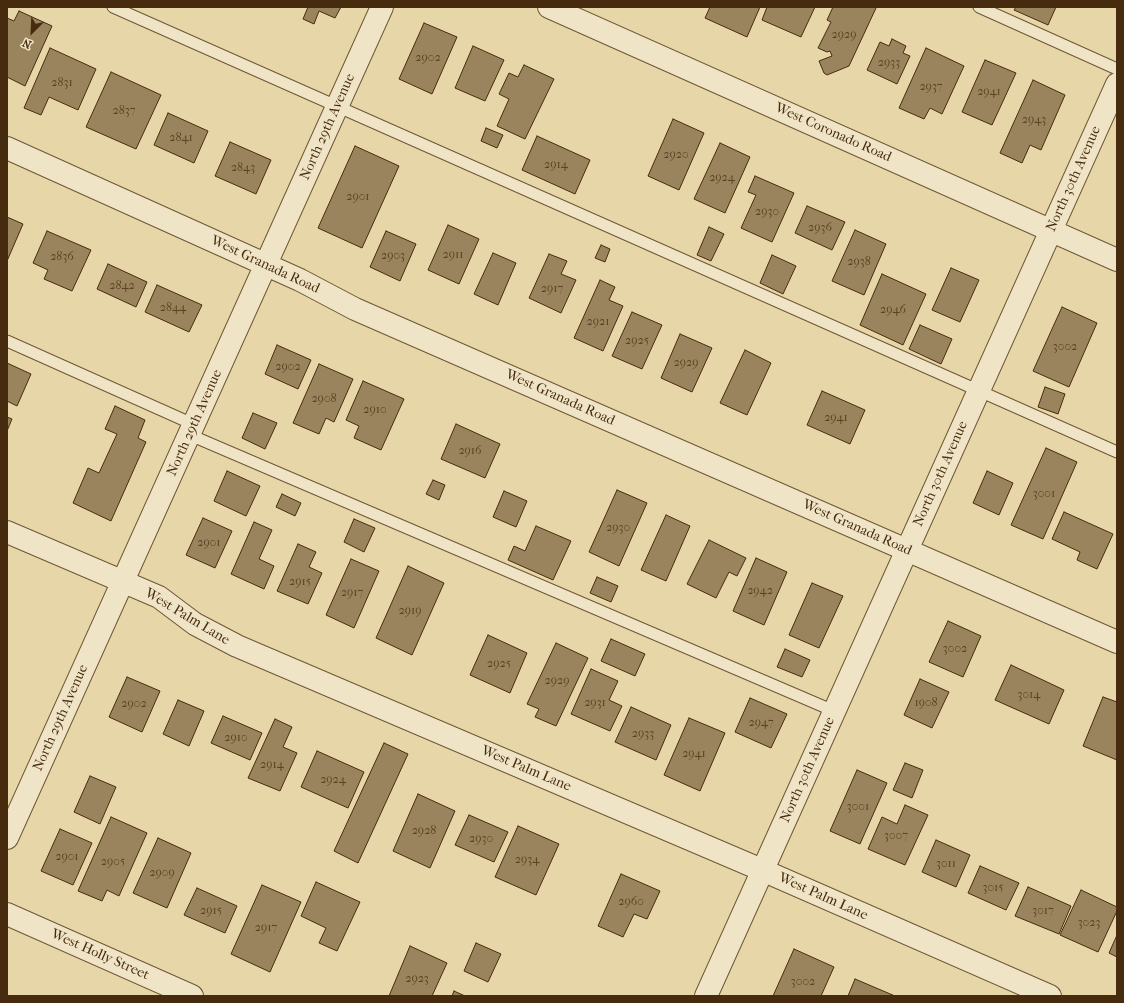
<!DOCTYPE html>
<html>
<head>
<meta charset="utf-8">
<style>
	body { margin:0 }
	#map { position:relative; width:1124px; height:1003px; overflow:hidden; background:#e7d6a7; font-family:"IM FELL French Canon",serif }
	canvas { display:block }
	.frame { position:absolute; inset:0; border:8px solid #472b0f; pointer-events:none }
	.north { position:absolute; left:12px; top:12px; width:40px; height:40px; -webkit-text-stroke:3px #efe4c6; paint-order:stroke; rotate:204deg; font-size:11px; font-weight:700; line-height:16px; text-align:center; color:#472b0f }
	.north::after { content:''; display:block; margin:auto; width:14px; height:18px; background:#472b0f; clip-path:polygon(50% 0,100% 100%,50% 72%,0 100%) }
</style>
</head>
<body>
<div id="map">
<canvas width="1124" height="1003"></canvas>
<div class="frame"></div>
<div class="north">N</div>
</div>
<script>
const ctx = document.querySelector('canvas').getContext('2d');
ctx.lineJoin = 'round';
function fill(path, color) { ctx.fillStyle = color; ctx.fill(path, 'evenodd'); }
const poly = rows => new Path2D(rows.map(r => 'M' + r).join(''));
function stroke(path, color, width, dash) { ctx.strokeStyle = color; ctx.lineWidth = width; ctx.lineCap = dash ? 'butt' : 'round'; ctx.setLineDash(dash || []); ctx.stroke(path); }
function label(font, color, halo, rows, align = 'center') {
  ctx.font = font + ' "IM FELL French Canon",serif'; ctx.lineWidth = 3.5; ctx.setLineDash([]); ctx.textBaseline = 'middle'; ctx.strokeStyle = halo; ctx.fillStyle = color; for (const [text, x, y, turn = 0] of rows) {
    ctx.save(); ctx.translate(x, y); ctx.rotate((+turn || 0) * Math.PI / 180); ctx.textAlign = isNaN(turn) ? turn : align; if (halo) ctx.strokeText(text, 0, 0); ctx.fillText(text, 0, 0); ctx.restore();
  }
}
const building = poly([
	[308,7,341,7,335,18,319,11,314,24,303,19,308,7],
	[710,7,760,7,747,37,705,18,710,7],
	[767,7,815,7,801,37,762,20,767,7],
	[833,7,875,7,876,8,849,66,827,75,824,73,819,61,832,56,830,51,827,52,818,48,831,22,827,20,833,7],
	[1016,7,1056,7,1048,25,1014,10,1016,7],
	[19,11,52,26,25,86,7,77,7,18,14,21,19,11],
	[424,23,457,37,432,94,399,79,424,23],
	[892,39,906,46,903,53,910,56,897,84,867,70,880,42,889,46,892,39],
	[473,46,504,60,485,101,455,88,473,46],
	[50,48,96,69,78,110,49,97,41,115,24,108,50,48],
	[926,48,964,66,942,114,930,108,924,119,899,108,926,48],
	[985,60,1016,73,992,125,962,112,985,60],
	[524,65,554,79,525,139,497,126,509,99,499,94,509,73,518,77,524,65],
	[111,72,161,95,136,149,86,127,111,72],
	[1033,80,1065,95,1041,150,1030,145,1022,163,1000,153,1033,80],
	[168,113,208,131,194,163,154,145,168,113],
	[673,119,704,133,679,190,648,176,673,119],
	[486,128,503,135,497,148,481,141,486,128],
	[537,136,590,160,575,194,522,170,537,136],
	[230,142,271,160,256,194,215,176,230,142],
	[720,143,750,157,725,213,694,199,720,143],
	[355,146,399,166,362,248,318,228,355,146],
	[755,176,794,193,772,242,741,228,756,195,748,192,755,176],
	[807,206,845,222,832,250,795,233,807,206],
	[7,217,23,224,7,261,7,217],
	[448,225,479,239,459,284,428,270,448,225],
	[709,227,724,234,711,261,697,255,709,227],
	[855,230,886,244,864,295,832,281,855,230],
	[47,231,91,250,72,291,44,279,48,270,33,263,47,231],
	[386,231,416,244,400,281,370,267,386,231],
	[601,245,610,249,605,262,595,258,601,245],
	[493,253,516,263,498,305,474,294,493,253],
	[549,254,567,261,561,274,576,280,561,313,529,298,549,254],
	[772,255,796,266,783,294,760,283,772,255],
	[108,264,147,282,136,307,97,289,108,264],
	[951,268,979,280,960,322,932,310,951,268],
	[882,274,926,294,903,345,860,325,882,274],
	[600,280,615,287,609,300,623,306,603,351,574,338,600,280],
	[157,285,202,305,189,332,145,312,157,285],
	[1062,307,1097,323,1069,387,1033,371,1062,307],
	[632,312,662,325,642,369,612,356,632,312],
	[920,325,952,339,941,364,909,349,920,325],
	[680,334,712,348,692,392,661,378,680,334],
	[277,345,311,360,298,389,265,374,277,345],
	[745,350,771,363,747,415,720,403,745,350],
	[7,363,31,374,17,406,7,401,7,363],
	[319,364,353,379,334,422,326,418,319,434,293,423,319,364],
	[363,381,404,399,381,450,354,438,359,426,346,420,363,381],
	[1045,387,1065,394,1058,414,1038,407,1045,387],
	[822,391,865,410,850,444,807,425,822,391],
	[115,406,145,420,138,438,146,442,111,521,73,503,88,468,99,473,117,434,105,429,115,406],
	[253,413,277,423,265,449,242,438,253,413],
	[7,417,12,419,7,431,7,417],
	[456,424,500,444,485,478,441,459,456,424],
	[1046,448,1077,462,1043,539,1011,525,1046,448],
	[227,471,260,486,246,516,214,501,227,471],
	[987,471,1013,483,999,515,973,503,987,471],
	[433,480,445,485,439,500,426,494,433,480],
	[617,490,647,503,619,566,589,552,617,490],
	[504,491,527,501,516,527,493,517,504,491],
	[282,494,301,503,295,516,276,507,282,494],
	[1064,512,1113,534,1097,569,1077,560,1080,552,1052,539,1064,512],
	[666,515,690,526,666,581,641,570,666,515],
	[203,518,232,531,215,568,186,555,203,518],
	[354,519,375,528,364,552,344,542,354,519],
	[254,522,272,530,259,559,274,566,264,589,231,574,254,522],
	[536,526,571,541,553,580,508,560,514,546,525,551,536,526],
	[709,540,746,558,737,576,729,572,716,598,687,584,709,540],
	[298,544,316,552,309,567,322,573,308,604,277,591,298,544],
	[756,558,787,572,764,625,733,611,756,558],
	[351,559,379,571,354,628,326,615,351,559],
	[408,566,444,583,412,655,376,638,408,566],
	[597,577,618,586,611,602,590,593,597,577],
	[812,583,843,596,819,648,789,635,812,583],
	[948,621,981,636,963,677,929,662,948,621],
	[488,635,527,653,510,693,470,675,488,635],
	[611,639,645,654,635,676,601,661,611,639],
	[556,643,588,658,556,726,535,717,539,709,527,704,556,643],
	[785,649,810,660,802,677,777,667,785,649],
	[1011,665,1064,690,1049,724,995,700,1011,665],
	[591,669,618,681,609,700,622,706,610,731,571,714,591,669],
	[127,677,160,691,142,732,109,717,127,677],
	[920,679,949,692,932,728,904,715,920,679],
	[1103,697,1117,702,1117,760,1083,746,1103,697],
	[750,698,787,714,771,748,735,732,750,698],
	[178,700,204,711,189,746,163,734,178,700],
	[631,707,671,725,656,760,615,742,631,707],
	[223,716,262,733,250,760,211,743,223,716],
	[689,718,725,733,700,791,664,775,689,718],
	[275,719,292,727,283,747,297,753,280,791,248,778,275,719],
	[384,743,408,754,358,863,334,851,384,743],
	[317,751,364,772,348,808,301,787,317,751],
	[905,763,923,770,912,798,893,790,905,763],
	[857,770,887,783,860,844,830,831,857,770],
	[90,776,116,787,100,824,74,812,90,776],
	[418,794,455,811,430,868,393,851,418,794],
	[905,805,928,815,905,865,868,849,882,817,897,824,905,805],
	[469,815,508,832,494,862,455,845,469,815],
	[111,817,147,833,119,896,107,890,102,901,78,891,111,817],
	[518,826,559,844,536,895,495,877,518,826],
	[60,829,92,843,73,885,41,871,60,829],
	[158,838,191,853,167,908,133,893,158,838],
	[936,840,970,855,956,887,922,872,936,840],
	[980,866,1019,883,1006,910,968,893,980,866],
	[621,874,660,891,647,919,634,914,623,937,598,926,621,874],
	[316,882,360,902,337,951,319,943,326,928,301,916,316,882],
	[262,885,301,902,270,972,231,954,262,885],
	[1028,887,1071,906,1059,934,1015,916,1028,887],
	[197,888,237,906,225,933,184,915,197,888],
	[1081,890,1117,907,1117,911,1098,952,1060,935,1081,890],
	[1117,935,1117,957,1109,953,1117,935],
	[476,943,501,954,488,982,464,971,476,943],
	[410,946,447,963,432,996,389,996,410,946],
	[794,949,834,967,821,996,773,996,794,949],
	[855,979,895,996,848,996,855,979],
	[454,991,465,996,452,996,454,991]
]);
fill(building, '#9a845e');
stroke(building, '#472b0f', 1);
const lane = poly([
	[113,7,1117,452],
	[979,7,1117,69],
	[7,341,195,425],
	[190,435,834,711]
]);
const street = poly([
	[549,7,1117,260],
	[7,148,300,280,355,309,1117,642],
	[7,532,159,597,195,624,237,646,762,870,1050,996],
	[7,838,382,7],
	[7,914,192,996],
	[706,996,1117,84]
]);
stroke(lane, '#6f5635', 13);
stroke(street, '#6f5635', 24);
stroke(lane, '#efe4c6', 11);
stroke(street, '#efe4c6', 22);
label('12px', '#5c4123', null, [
	["2929",844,35],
	["2902",428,58],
	["2933",889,63],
	["2831",62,83],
	["2937",931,87],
	["2941",989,92],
	["2837",124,111],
	["2943",1034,120],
	["2841",181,138],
	["2920",676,155],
	["2914",556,165],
	["2843",243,168],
	["2924",722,178],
	["2901",358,197],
	["2930",767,212],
	["2936",820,228],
	["2911",453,255],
	["2903",393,256],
	["2836",62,257],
	["2938",859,262],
	["2842",122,286],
	["2917",552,289],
	["2844",173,308],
	["2946",893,310],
	["2921",598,322],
	["2925",637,341],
	["3002",1065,347],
	["2929",686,363],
	["2902",288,367],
	["2908",324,399],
	["2910",375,410],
	["2941",836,418],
	["2916",470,451],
	["3001",1044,494],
	["2930",618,528],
	["2901",209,543],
	["2915",300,582],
	["2942",760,591],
	["2917",352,593],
	["2919",410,611],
	["3002",955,649],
	["2925",499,664],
	["2929",557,681],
	["3014",1029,695],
	["2931",595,703],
	["1908",926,703],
	["2902",134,704],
	["2947",761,723],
	["2933",643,734],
	["2910",236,738],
	["2941",694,754],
	["2914",272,765],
	["2924",333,780],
	["3001",858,807],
	["2928",424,831],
	["3007",896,836],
	["2930",481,839],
	["2901",67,857],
	["2934",527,860],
	["2905",113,862],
	["3011",946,864],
	["2909",162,873],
	["3015",993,888],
	["2960",631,902],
	["2915",211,911],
	["3017",1043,911],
	["3023",1089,923],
	["2917",266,928],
	["2923",417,979],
	["3002",803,982]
]);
label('14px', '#472b0f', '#efe4c6', [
	["North 29th Avenue",328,127,-66],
	["West Coronado Road",833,133,24],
	["North 30th Avenue",1074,179,-66],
	["West Granada Road",265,265,25],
	["West Granada Road",560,398,24],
	["North 29th Avenue",195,423,-66],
	["North 30th Avenue",941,474,-66],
	["West Granada Road",857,528,24],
	["West Palm Lane",187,617,31],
	["North 29th Avenue",61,718,-66],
	["West Palm Lane",526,769,23],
	["North 30th Avenue",808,770,-66],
	["West Palm Lane",823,897,24],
	["West Holly Street",100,955,24]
]);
</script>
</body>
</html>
